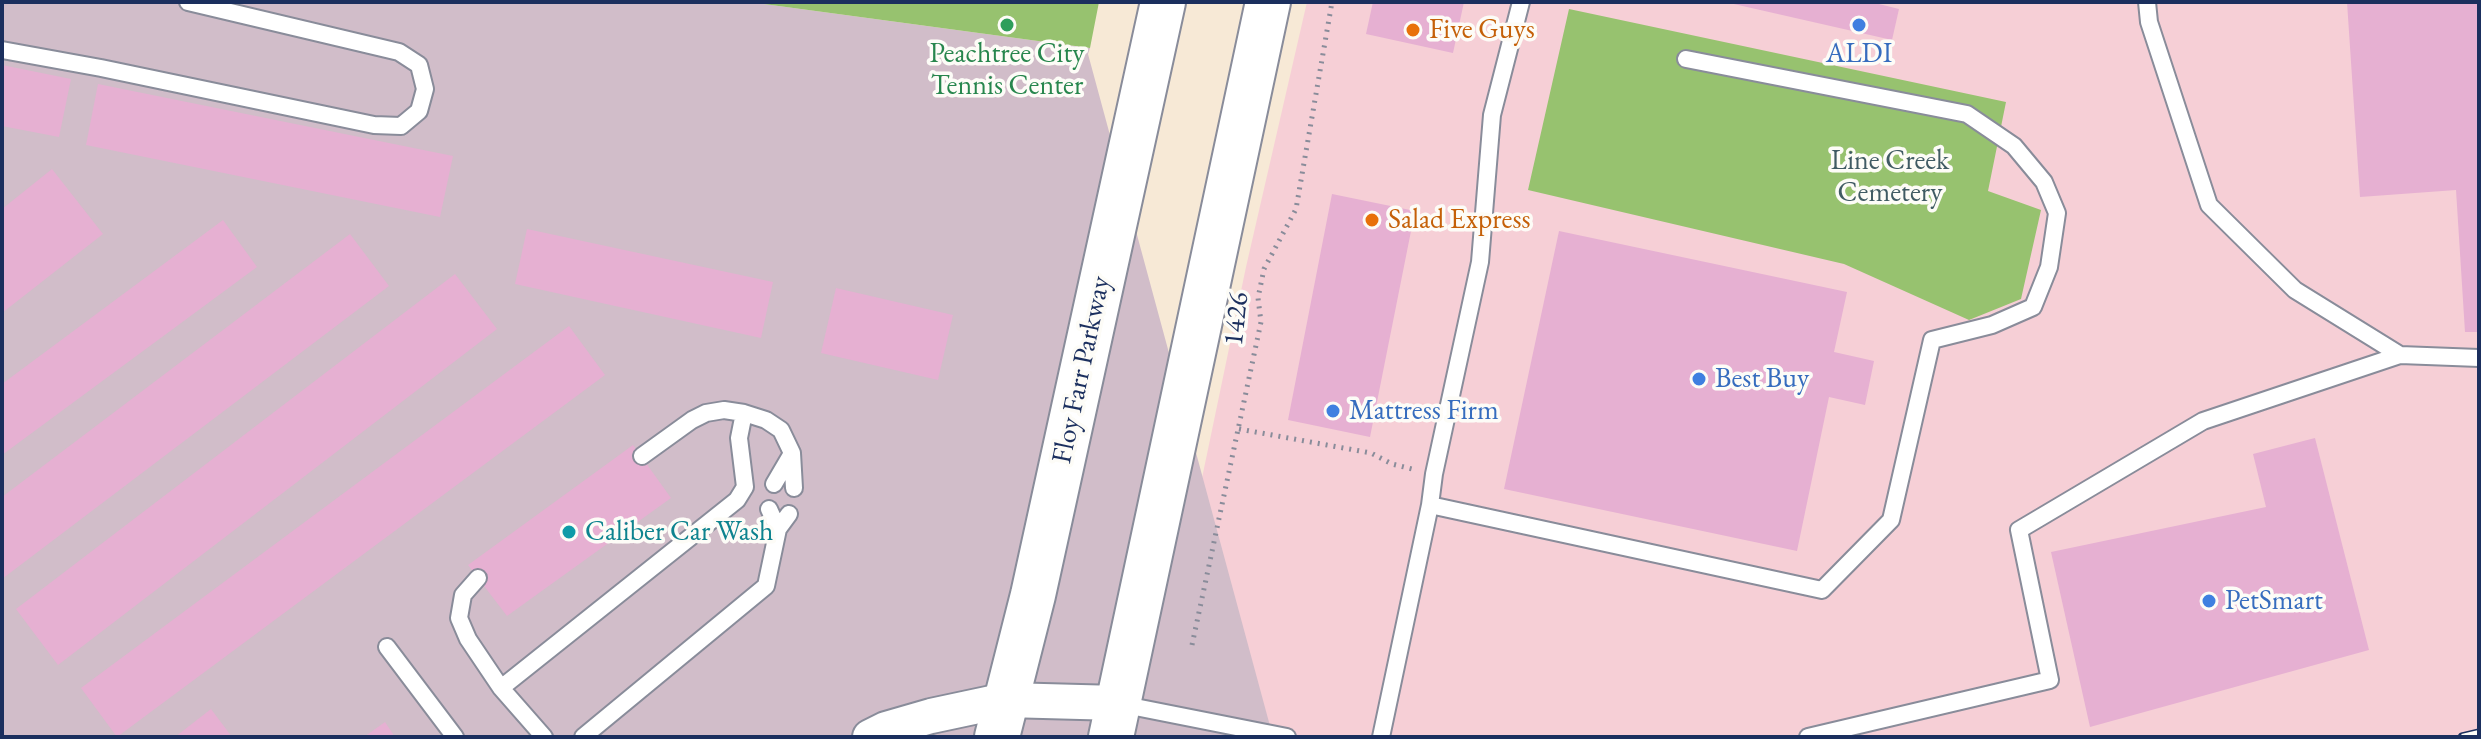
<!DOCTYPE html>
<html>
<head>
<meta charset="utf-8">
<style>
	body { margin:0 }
	#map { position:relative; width:2481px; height:739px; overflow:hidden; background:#f7e9d6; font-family:"EB Garamond",serif }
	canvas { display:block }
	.frame { position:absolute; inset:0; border:4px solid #1b2f5e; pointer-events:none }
</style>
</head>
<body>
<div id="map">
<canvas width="2481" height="739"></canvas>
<div class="frame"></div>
</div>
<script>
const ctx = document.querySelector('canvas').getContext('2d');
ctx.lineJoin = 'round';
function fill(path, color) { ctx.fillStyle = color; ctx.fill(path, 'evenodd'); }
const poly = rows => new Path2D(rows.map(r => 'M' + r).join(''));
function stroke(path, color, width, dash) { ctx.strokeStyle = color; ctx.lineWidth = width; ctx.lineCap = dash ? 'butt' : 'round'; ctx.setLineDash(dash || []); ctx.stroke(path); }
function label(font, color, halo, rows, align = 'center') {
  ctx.font = font + ' "EB Garamond",serif'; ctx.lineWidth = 7; ctx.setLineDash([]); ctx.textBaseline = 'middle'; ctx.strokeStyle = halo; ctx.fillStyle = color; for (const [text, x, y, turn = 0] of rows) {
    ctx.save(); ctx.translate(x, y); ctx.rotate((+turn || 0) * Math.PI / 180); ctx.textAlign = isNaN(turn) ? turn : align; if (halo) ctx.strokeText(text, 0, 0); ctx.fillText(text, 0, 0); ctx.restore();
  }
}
fill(poly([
	[1307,2,2479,2,2479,737,1148,737,1246,267]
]), '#f6cfd6');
fill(poly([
	[2,2,749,2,1090,48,1088,54,1273,737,2,737]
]), '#d1bdc9');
fill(poly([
	[749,2,1099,2,1090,48],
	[1569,9,2006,102,1988,191,2041,210,2021,299,1969,320,1844,264,1528,190]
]), '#97c26f');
fill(poly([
	[1373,2,1464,2,1453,53,1366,34],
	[1725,2,1871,2,1899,9,1892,40],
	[2347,2,2479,2,2479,332,2465,332,2456,190,2360,197],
	[2,65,71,79,59,137,2,126],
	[98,84,453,156,440,217,86,145],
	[52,169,103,234,2,313,2,209],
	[1332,194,1415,211,1370,437,1288,420],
	[223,220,257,267,2,455,2,384],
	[527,229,773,282,761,338,515,284],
	[1559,231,1847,292,1834,352,1874,361,1865,405,1829,397,1797,551,1504,489],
	[350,234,389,286,2,579,2,497],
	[455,274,497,329,58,665,16,609],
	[836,288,953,315,938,380,821,353],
	[569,326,605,375,117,737,81,688],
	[2315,438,2369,650,2090,727,2051,552,2266,507,2253,454],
	[633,445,671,498,507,616,468,565],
	[211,709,232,737,175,737],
	[385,722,395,737,364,737]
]), '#e6b0d2');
const lane = poly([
	[2147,2,2149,22,2209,205,2295,290,2400,355],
	[2,50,101,68,374,125,401,126,419,111,425,89,419,65,399,52,188,2],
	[642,456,692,420,706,413,724,410,744,413,766,420,781,430,792,453,794,488],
	[774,484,791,455],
	[1430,505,1822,590,1891,520,1932,340,1992,325,2033,307,2049,267,2057,213,2044,182,2014,146,1967,114,1686,59],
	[769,509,778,529],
	[478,578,463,595,459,618,468,639,501,688,544,737],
	[387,647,455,737],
	[501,688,737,500,745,487,739,438,744,413],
	[1120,704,1287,737],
	[583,737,766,586,778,529,789,514],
	[1381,737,1430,505,1434,474,1480,262,1492,115,1521,2],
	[1808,737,2050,680,2019,530,2203,421,2400,355,2479,358]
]);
const street = poly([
	[870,737,886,729,931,716,1006,700,1118,703]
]);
const primary = poly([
	[997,737,1033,595,1163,2],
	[1111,737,1268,2]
]);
stroke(lane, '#898c9a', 20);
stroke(street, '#898c9a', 38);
stroke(primary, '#898c9a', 48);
stroke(poly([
	[1239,429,1371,453,1392,464,1412,469],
	[1192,645,1261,322,1258,298,1264,269,1296,209,1332,2]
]), '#898c9a', 5, [2, 6]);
stroke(lane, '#fff', 16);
stroke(street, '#fff', 34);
stroke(primary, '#fff', 44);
const rail = poly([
	[2462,737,2479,733]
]);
stroke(rail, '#1b2f5e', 9);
stroke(rail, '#fdfcf7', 6, [18]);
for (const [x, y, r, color] of [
	[1007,25,8,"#2e9e5b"],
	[1859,25,8,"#3f7fe0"],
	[1413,30,8,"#e8710a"],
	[1372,220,8,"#e8710a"],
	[1699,379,8,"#3f7fe0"],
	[1333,411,8,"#3f7fe0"],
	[569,532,8,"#0f9aa8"],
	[2209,601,8,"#3f7fe0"]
]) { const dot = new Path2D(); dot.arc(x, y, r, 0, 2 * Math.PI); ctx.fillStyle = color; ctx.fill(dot); stroke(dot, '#fdfcf7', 3); }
label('28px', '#c56008', '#fdfcf7', [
	["Five Guys",1429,30],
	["Salad Express",1388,220]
], 'left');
label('28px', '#27864d', '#fdfcf7', [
	["Peachtree City",1007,54],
	["Tennis Center",1007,86]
]);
label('28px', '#366cbe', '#fdfcf7', [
	["ALDI",1859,54,"center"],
	["Best Buy",1715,379],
	["Mattress Firm",1349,411],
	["PetSmart",2225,601]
], 'left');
label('28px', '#405b63', '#fdfcf7', [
	["Line Creek",1890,161],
	["Cemetery",1890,193]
]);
label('28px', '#1b2f5e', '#fdfcf7', [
	["1426",1237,319,-84],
	["Floy Farr Parkway",1082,370,-78]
]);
label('28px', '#0d838f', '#fdfcf7', [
	["Caliber Car Wash",585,532]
], 'left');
</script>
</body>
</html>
